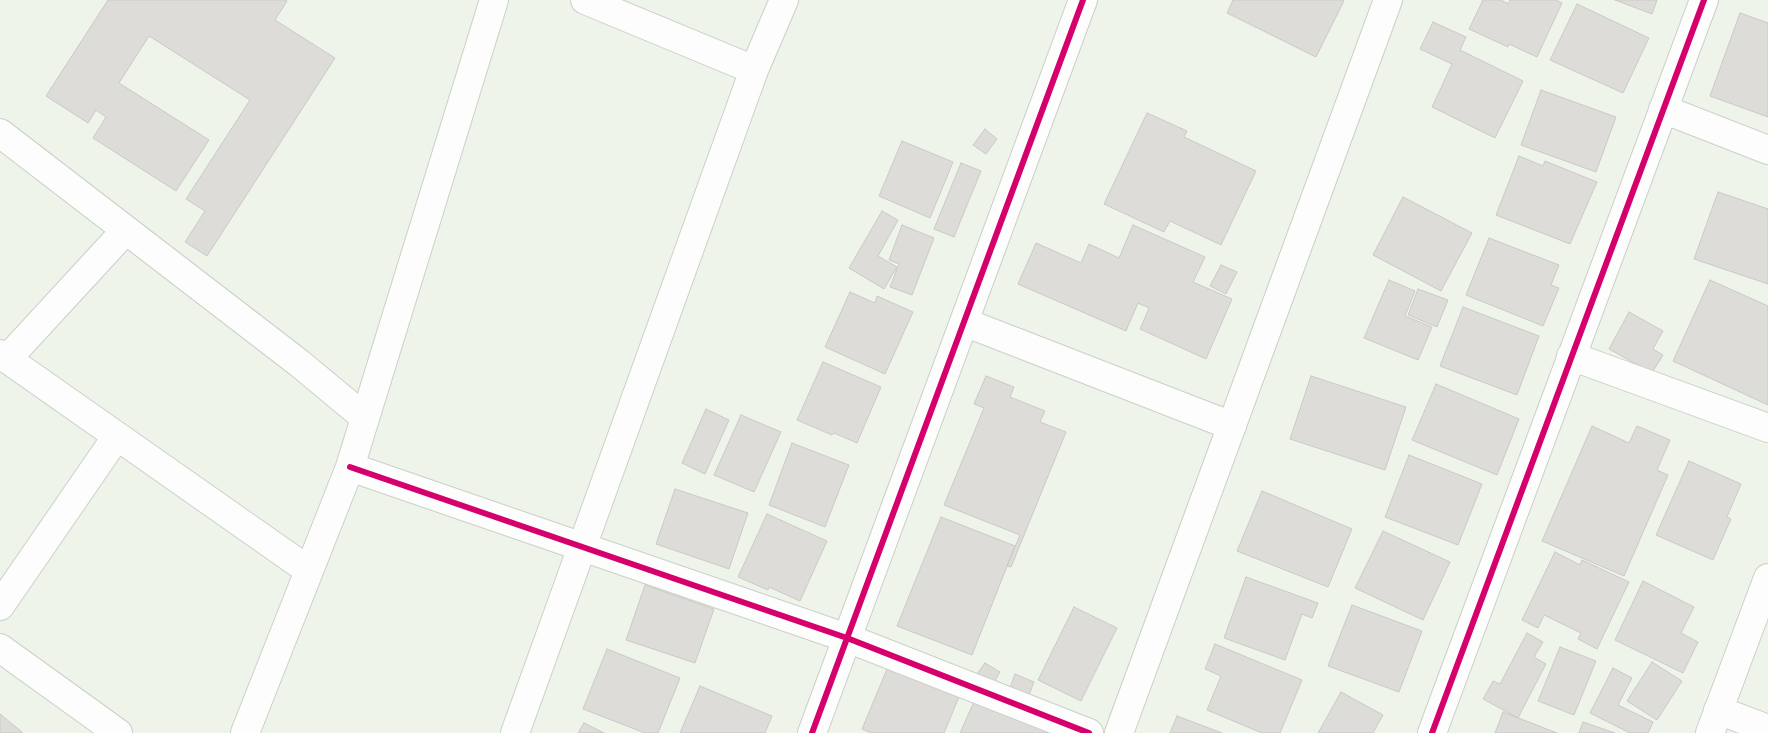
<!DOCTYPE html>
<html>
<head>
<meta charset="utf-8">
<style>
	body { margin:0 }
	canvas { display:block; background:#eef4ea }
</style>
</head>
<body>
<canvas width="1768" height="733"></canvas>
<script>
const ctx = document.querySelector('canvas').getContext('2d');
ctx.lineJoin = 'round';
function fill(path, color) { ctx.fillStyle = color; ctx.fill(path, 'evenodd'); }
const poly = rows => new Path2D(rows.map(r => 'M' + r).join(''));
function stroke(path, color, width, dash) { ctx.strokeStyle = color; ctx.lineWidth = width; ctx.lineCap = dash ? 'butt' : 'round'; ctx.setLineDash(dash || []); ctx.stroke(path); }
const building = poly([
	[108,0,285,0,287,1,275,20,335,58,207,256,185,242,205,211,186,199,250,100,149,36,119,83,209,140,176,191,93,138,106,117,96,110,88,123,46,96,108,0],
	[1233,0,1342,0,1344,1,1316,57,1227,13,1233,0],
	[1483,0,1501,0,1508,4,1510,0,1556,0,1562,3,1537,57,1509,44,1508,47,1469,29,1483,0],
	[1615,0,1657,0,1652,14,1615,0],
	[1577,4,1649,38,1623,93,1550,60,1577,4],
	[1740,13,1768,23,1768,117,1710,96,1740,13],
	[1433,22,1466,37,1460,50,1523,81,1495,138,1432,107,1452,64,1420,49,1433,22],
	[1541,90,1616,117,1596,172,1521,145,1541,90],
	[1147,113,1187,131,1184,137,1256,171,1221,245,1170,221,1164,232,1104,204,1147,113],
	[985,129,997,139,986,154,973,145,985,129],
	[902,141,953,162,930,218,879,196,902,141],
	[1519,156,1543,166,1545,161,1597,182,1570,244,1496,215,1519,156],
	[961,163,981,171,954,237,934,229,961,163],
	[1718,192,1768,209,1768,284,1694,259,1718,192],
	[1403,197,1472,233,1441,291,1373,255,1403,197],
	[882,211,898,220,878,256,897,267,884,289,849,268,882,211],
	[902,225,934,238,912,295,890,287,899,264,889,260,902,225],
	[1133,225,1205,257,1193,282,1232,299,1206,359,1140,329,1149,308,1138,303,1126,331,1018,284,1036,243,1081,263,1089,244,1119,258,1133,225],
	[1489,238,1559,265,1551,285,1559,288,1543,326,1466,295,1489,238],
	[1221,265,1237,272,1226,294,1210,286,1221,265],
	[1389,280,1415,291,1405,316,1432,327,1418,360,1364,338,1389,280],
	[1710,280,1768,306,1768,405,1673,361,1710,280],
	[1418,289,1448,300,1437,327,1408,315,1418,289],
	[850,292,875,303,877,296,913,312,885,374,825,347,850,292],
	[1463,307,1539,336,1517,395,1440,366,1463,307],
	[1629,312,1663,331,1653,349,1663,355,1652,373,1609,349,1629,312],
	[823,362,881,387,857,443,834,433,832,435,797,420,823,362],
	[986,376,1014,387,1010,397,1045,411,1040,422,1066,432,1011,567,1007,566,1020,535,944,505,984,408,974,404,986,376],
	[1311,376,1406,407,1385,470,1290,439,1311,376],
	[1436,384,1519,419,1497,475,1412,440,1436,384],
	[706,409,729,420,705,474,682,463,706,409],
	[741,415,781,432,754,492,714,475,741,415],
	[1592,426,1629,443,1637,426,1670,440,1657,470,1668,475,1624,576,1542,541,1592,426],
	[792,443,849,465,825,527,769,505,792,443],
	[1409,455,1482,484,1458,545,1385,517,1409,455],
	[1689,461,1741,484,1727,517,1731,519,1713,560,1656,535,1689,461],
	[675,489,748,513,729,569,656,544,675,489],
	[1262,491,1352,529,1328,587,1237,551,1262,491],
	[767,514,827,541,800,601,769,587,768,590,738,577,767,514],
	[941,517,1015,546,972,655,897,626,941,517],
	[1383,531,1450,562,1423,620,1355,588,1383,531],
	[1555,552,1580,565,1582,560,1629,582,1597,649,1578,639,1581,633,1544,615,1538,628,1522,620,1555,552],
	[1246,577,1318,603,1312,618,1302,614,1285,660,1224,638,1246,577],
	[1643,581,1694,607,1681,633,1698,642,1683,673,1615,640,1643,581],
	[645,585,714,609,695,663,626,640,645,585],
	[1352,605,1422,631,1399,692,1328,666,1352,605],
	[1074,607,1117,628,1081,701,1038,680,1074,607],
	[1527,633,1543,642,1534,657,1546,664,1518,718,1483,699,1493,681,1500,684,1527,633],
	[1215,644,1302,680,1280,733,1262,733,1207,710,1221,676,1205,669,1215,644],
	[1560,647,1596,661,1574,715,1538,701,1560,647],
	[607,649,680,678,658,733,645,733,583,709,607,649],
	[890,662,961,692,944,733,871,733,862,729,890,662],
	[1652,662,1682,681,1657,720,1627,701,1652,662],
	[985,663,1000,672,993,684,977,674,985,663],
	[1613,668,1632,678,1618,705,1653,722,1648,733,1630,733,1590,713,1613,668],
	[1015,674,1034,682,1029,695,1010,688,1015,674],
	[700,686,772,716,765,733,680,733,700,686],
	[1341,692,1383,715,1373,733,1318,733,1341,692],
	[977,695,1057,733,960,733,977,695],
	[1503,712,1557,733,1495,733,1503,712],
	[0,714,22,732,21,733,0,733,0,714],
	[1177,716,1222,733,1170,733,1177,716],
	[1583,722,1615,733,1579,733,1583,722],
	[584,723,604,733,578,733,584,723]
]);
fill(building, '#dddcd9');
stroke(building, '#cac9c5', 1);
const minor = poly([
	[585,0,754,70],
	[1663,109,1768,150],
	[0,133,299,363,364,417],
	[964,322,1232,426],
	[0,354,308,570],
	[1571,356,1768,428],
	[7,359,125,231],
	[350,467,847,638,1089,733],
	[0,606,117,436],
	[0,648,118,733],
	[1718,710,1768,729],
	[245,733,350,467,494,0],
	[515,733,754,70,784,0],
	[812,733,1083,0],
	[1432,733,1704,0],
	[1710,733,1768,578]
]);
const tertiary = poly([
	[1119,733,1388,0]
]);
stroke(minor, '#cbd0c8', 30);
stroke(tertiary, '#cbd0c8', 30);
stroke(minor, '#fcfdfc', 28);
stroke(tertiary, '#fcfdfc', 28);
stroke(poly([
	[350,467,847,638,1089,733],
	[812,733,1083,0],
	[1432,733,1704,0]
]), '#d6006c', 6);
</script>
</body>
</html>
